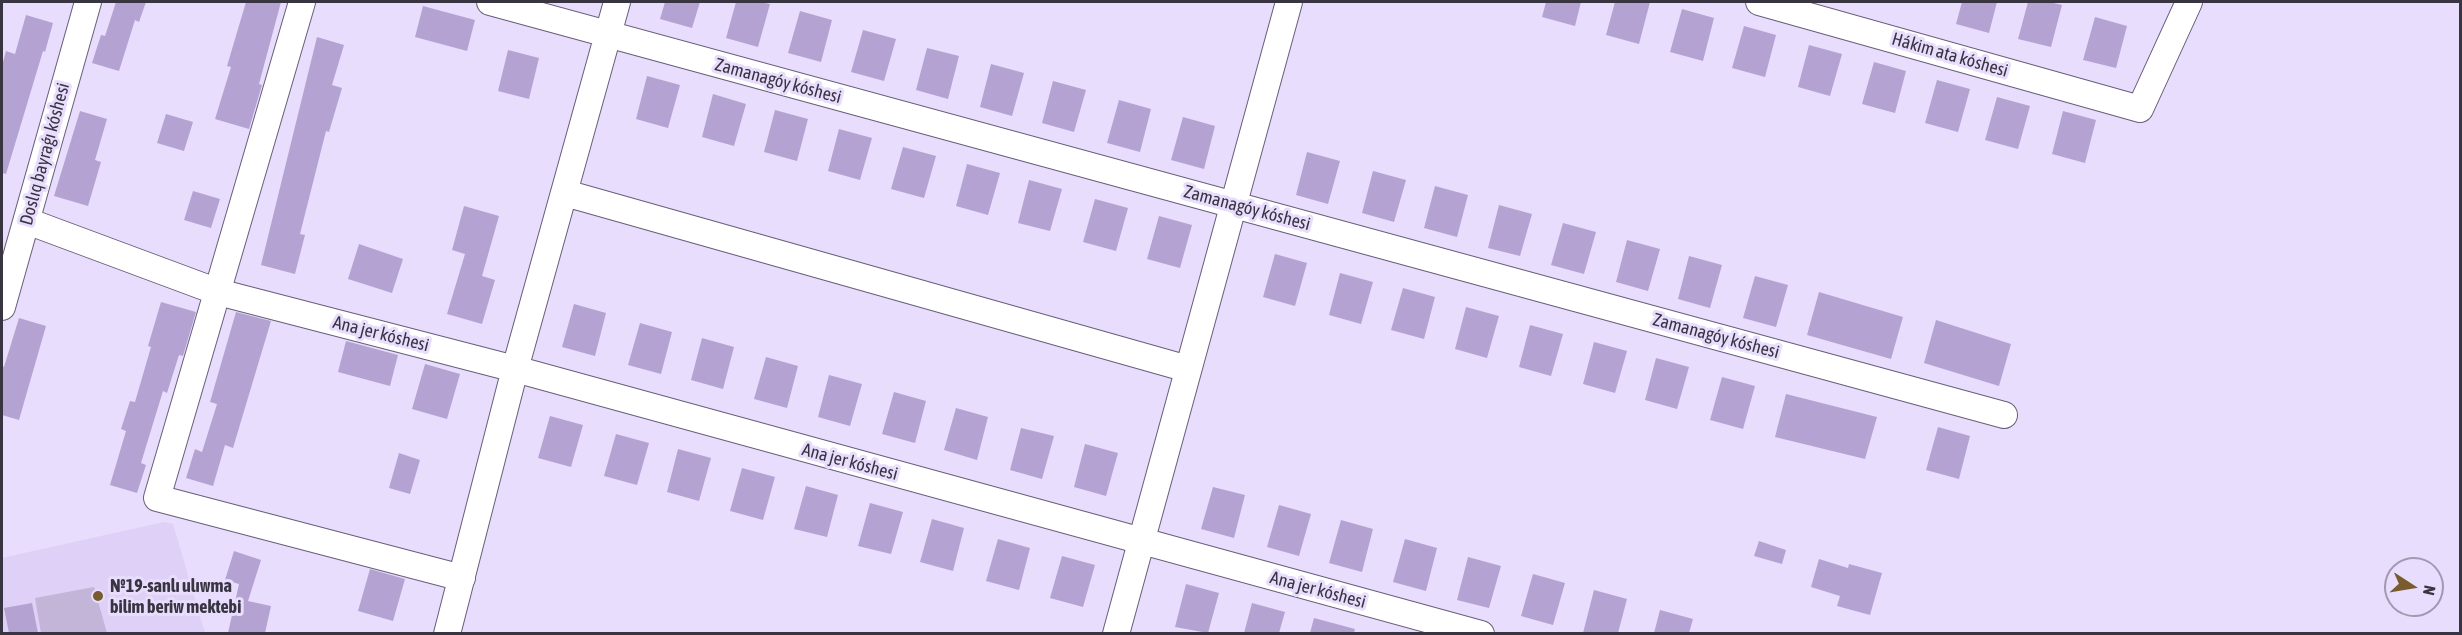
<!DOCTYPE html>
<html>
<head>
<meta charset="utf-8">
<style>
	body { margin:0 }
	#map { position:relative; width:2462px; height:635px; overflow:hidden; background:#e8ddfc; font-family:"Asap Condensed",sans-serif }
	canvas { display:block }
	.frame { position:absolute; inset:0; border:3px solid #393441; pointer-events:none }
	.north { position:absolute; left:2384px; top:557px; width:60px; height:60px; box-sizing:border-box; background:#e8ddfc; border:2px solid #a299b1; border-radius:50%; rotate:102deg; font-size:16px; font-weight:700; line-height:24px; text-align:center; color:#393441 }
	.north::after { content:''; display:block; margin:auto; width:21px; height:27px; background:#785b2e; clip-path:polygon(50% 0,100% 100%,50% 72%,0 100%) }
</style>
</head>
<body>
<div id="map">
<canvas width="2462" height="635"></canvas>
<div class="frame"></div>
<div class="north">N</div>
</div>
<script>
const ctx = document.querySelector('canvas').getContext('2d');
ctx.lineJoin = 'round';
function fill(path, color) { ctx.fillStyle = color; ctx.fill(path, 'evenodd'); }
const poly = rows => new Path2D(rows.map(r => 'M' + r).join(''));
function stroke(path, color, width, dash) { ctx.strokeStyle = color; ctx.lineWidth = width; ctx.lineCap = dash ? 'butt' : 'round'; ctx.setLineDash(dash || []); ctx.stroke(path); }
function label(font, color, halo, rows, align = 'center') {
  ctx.font = font + ' "Asap Condensed",sans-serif'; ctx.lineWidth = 6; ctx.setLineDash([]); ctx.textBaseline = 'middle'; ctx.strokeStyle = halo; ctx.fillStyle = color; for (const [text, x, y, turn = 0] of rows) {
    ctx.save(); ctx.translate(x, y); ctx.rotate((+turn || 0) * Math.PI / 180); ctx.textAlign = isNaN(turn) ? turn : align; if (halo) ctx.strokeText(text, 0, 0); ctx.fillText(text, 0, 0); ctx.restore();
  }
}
fill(poly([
	[164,522,173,524,205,633,2,633,2,558]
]), '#ded0f7');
fill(poly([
	[94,587,107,633,41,633,35,598]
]), '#c2b5d8');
fill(poly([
	[116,2,146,2,139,22,135,20,119,71,92,63,101,35,105,36],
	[246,2,281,2,259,84,262,85,249,129,215,119,231,67,227,66],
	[665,2,700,2,692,28,660,19],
	[736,2,760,2,770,4,758,47,726,38],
	[1546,2,1581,2,1575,26,1542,17],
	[1615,2,1650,2,1639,44,1606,35],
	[1962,2,1997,2,1989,33,1956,24],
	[2028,2,2049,2,2062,5,2051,47,2018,39],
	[423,6,475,20,467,51,415,37],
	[1682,9,1714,18,1703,61,1670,52],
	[800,11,832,20,821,62,788,53],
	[26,15,53,23,45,52,43,51,6,174,2,173,2,66,6,51,15,54],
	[2095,17,2127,26,2116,68,2083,60],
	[1744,26,1776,35,1765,77,1732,68],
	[863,30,896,39,884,81,851,72],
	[317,37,344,45,332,85,342,88,329,132,326,131,300,234,305,235,295,274,261,265],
	[1809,45,1842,54,1830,96,1798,87],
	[927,48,959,56,948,99,916,90],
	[508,50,539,58,529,99,498,91],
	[1874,62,1906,71,1895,113,1862,104],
	[991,64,1024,73,1012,116,980,107],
	[647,76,680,85,668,128,636,119],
	[1937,80,1970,89,1958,132,1925,123],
	[1053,81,1086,90,1074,132,1042,123],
	[713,94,746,104,734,146,702,137],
	[1997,97,2030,106,2018,149,1985,140],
	[1119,100,1151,109,1140,152,1107,143],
	[775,110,808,119,797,161,764,152],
	[80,111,107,119,95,160,101,162,88,206,54,196],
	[2063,111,2096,120,2085,163,2052,154],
	[166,114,193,122,184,151,157,143],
	[1183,117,1215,126,1204,169,1171,160],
	[839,129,872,138,860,180,828,171],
	[903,147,936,156,924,198,891,189],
	[1307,152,1340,161,1328,204,1296,195],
	[967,164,1000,173,988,215,956,206],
	[1373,171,1406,180,1394,222,1362,213],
	[1029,180,1062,189,1050,231,1018,223],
	[1435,186,1468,195,1457,237,1424,228],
	[193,191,220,199,211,228,184,220],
	[1095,199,1128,208,1116,251,1083,242],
	[1499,205,1532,214,1520,256,1488,248],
	[464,206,499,216,482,276,495,280,482,324,447,314,465,254,452,250],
	[1159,216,1192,225,1180,268,1147,259],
	[1563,223,1596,232,1584,274,1551,265],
	[1627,240,1660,249,1648,291,1616,282],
	[359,244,403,259,392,293,348,279],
	[1275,254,1307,263,1295,306,1263,297],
	[1689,256,1722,265,1710,308,1678,299],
	[1340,273,1373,282,1361,324,1329,315],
	[1755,276,1788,285,1776,327,1743,318],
	[1403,288,1435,297,1424,339,1391,330],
	[1819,292,1903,317,1891,359,1807,335],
	[161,302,196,312,183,356,179,355,167,393,163,391,141,463,146,465,137,493,110,485,126,431,121,429,130,401,135,402,151,347,148,346],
	[574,304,606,313,595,356,562,347],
	[1466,307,1499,316,1487,358,1455,349],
	[236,312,271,321,233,448,225,445,213,486,186,478,195,449,202,452,217,404,210,402],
	[19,318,46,326,19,420,2,415,2,366,4,367],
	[1936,320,2011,344,1999,386,1924,363],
	[640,323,672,332,661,374,628,365],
	[1530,325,1563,334,1551,376,1519,367],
	[702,338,734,347,723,389,691,380],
	[346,341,398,355,390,386,338,372],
	[1594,342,1627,351,1615,393,1583,384],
	[766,357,798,366,787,408,754,399],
	[1656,358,1689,367,1677,409,1645,400],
	[425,364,460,374,447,419,412,409],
	[829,375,862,384,850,426,818,417],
	[1722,377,1755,386,1743,429,1710,420],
	[894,392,926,401,915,443,882,434],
	[1786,394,1877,417,1865,459,1775,437],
	[956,408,988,417,977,460,944,450],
	[550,416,583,425,571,467,538,458],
	[1938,427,1970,436,1959,479,1926,470],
	[1021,428,1054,436,1042,479,1010,470],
	[616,434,649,443,637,485,604,476],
	[1085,444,1118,453,1106,496,1074,487],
	[678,449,711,458,699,501,667,492],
	[399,453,420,460,410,494,389,488],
	[742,468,775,477,763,520,730,511],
	[806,486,838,495,827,537,794,529],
	[1213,487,1245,495,1234,538,1201,529],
	[870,503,903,512,891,554,858,546],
	[1279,505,1311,514,1299,556,1267,547],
	[932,519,964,528,953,571,920,562],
	[1341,520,1373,529,1362,572,1329,563],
	[998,539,1030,548,1019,590,986,581],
	[1405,539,1437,548,1426,591,1393,582],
	[1759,541,1786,550,1782,564,1754,556],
	[234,551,261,560,248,601,271,606,265,633,228,633,239,584,225,580],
	[1062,556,1095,565,1083,607,1050,598],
	[1468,557,1501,566,1489,608,1457,600],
	[1819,559,1848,568,1849,564,1882,573,1870,615,1837,606,1840,596,1811,587],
	[370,569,405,579,393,621,358,611],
	[1533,574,1565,583,1553,625,1521,616],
	[1186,584,1219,593,1208,633,1175,627],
	[1594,590,1627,599,1618,633,1583,633],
	[32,603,38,633,9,633,4,608],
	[1252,603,1285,612,1279,633,1244,633],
	[1660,610,1693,619,1689,633,1654,633],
	[1314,618,1355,629,1354,633,1310,633]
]), '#b4a3d2');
const minor = poly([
	[302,2,157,498,462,578],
	[490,2,2004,415],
	[1759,2,2140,109,2189,2],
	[565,193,1188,369],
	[27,221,218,292,515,369,1481,634],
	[2,307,88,2],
	[447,634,515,369,617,2],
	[1116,634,1289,2]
]);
stroke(minor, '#685e79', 28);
stroke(minor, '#fff', 26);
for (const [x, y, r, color] of [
	[98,596,6,"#785b2e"]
]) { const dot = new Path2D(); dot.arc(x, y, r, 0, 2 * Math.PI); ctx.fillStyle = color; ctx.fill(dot); stroke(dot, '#e8ddfc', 2); }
label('18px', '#393441', '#e8ddfc', [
	["Hákim ata kóshesi",1950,55,16],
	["Zamanagóy kóshesi",778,81,15],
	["Doslıq bayraǵı kóshesi",45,154,-75],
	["Zamanagóy kóshesi",1247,208,15],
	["Ana jer kóshesi",381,334,14],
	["Zamanagóy kóshesi",1716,336,15],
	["Ana jer kóshesi",850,462,15],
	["Ana jer kóshesi",1318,590,15]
]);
label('bold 18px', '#393441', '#e8ddfc', [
	["№19-sanlı ulıwma",110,586],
	["bilim beriw mektebi",110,607]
], 'left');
</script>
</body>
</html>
